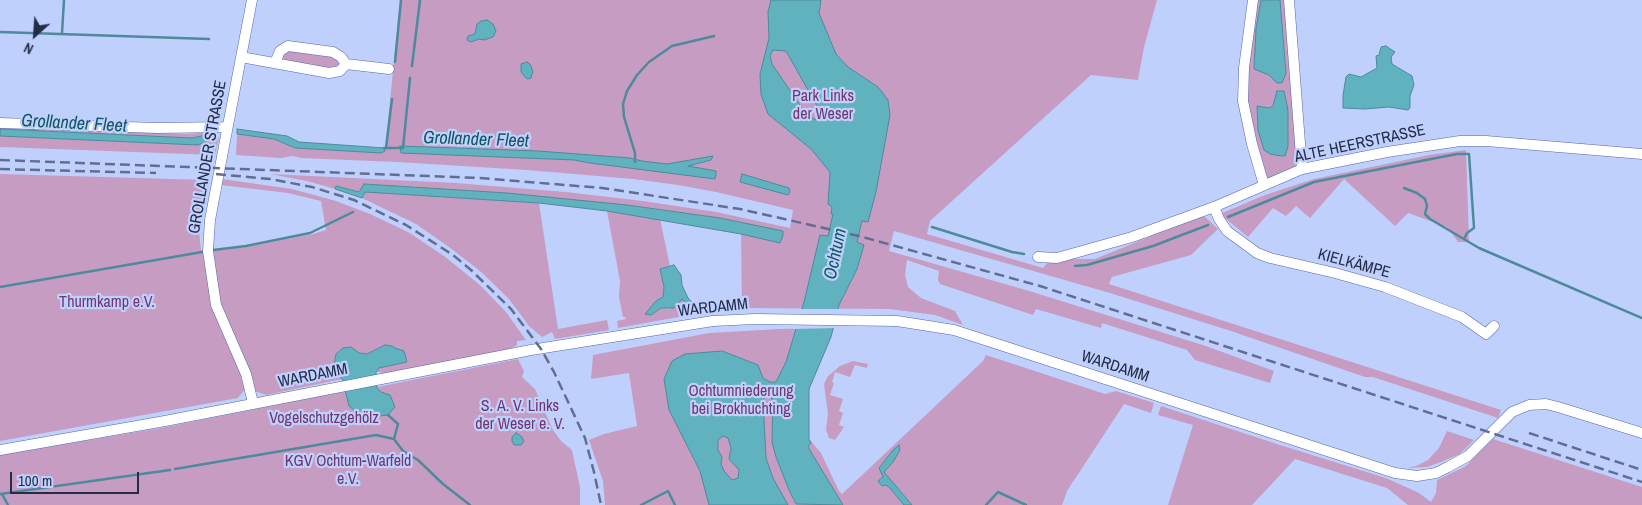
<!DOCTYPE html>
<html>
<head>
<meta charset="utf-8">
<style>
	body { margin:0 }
	#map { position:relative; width:1642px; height:505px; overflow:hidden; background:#c0d0fd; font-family:"Archivo Narrow",sans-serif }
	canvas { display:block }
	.north { position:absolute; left:10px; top:10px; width:50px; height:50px; -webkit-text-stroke:4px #c0d0fd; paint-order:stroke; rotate:206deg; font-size:14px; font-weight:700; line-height:20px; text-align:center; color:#232c49 }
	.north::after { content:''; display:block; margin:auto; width:18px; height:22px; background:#232c49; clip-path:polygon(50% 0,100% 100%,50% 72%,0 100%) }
	.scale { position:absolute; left:10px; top:472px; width:129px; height:22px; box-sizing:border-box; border:2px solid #232c49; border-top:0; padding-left:6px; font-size:15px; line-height:18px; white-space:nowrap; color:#232c49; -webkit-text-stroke:4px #c0d0fd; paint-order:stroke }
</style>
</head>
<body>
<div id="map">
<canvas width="1642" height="505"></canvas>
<div class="north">N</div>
<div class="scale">100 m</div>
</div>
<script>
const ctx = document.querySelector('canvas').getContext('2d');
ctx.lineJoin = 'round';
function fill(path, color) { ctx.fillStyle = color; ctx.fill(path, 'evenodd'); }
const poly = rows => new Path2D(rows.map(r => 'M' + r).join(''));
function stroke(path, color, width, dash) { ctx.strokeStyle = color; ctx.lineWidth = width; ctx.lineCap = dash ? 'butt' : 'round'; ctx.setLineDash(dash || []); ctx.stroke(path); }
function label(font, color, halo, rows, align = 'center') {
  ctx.font = font + ' "Archivo Narrow",sans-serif'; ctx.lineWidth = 4.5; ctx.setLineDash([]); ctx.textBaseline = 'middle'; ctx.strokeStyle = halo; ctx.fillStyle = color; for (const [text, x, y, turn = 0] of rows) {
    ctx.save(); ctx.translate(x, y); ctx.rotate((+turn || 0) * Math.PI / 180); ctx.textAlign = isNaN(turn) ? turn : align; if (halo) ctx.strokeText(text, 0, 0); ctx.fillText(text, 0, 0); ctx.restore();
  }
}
fill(poly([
	[400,0,1157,0,1144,47,1138,80,1091,75,930,221,927,234,1043,268,1050,259,1095,259,1203,215,1218,229,1191,255,1112,277,1109,284,1501,410,1498,418,1373,377,1365,377,1231,331,1110,293,894,231,889,251,1026,290,1206,346,1274,371,1270,383,1195,360,1187,350,1102,323,1101,328,1036,309,1033,315,940,284,938,280,939,271,907,260,905,275,908,287,921,298,955,311,963,325,935,315,890,309,742,308,741,234,743,223,720,218,627,205,424,188,364,184,359,192,337,186,335,189,307,181,270,174,456,183,566,192,643,201,716,212,790,228,793,210,716,192,678,185,633,179,527,170,397,162,301,158,293,156,281,158,236,155,237,134,274,139,295,148,381,153,385,151],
	[1257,0,1261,0,1259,13,1254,69,1286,73,1280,0,1287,0,1297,168,1267,179,1265,178,1248,102,1249,57],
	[1257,106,1269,108,1274,106,1258,130],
	[292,49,336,57,339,62,339,66,334,70,281,62,283,52],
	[0,127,185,134,216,132,219,138,215,155,0,147,0,136,197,145,207,142,206,136,192,138,0,129],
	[1466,150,1469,242,1458,242,1447,227,1408,213,1395,226,1344,179,1310,218,1296,206,1286,216,1273,208,1248,237,1220,214,1265,195,1314,179,1429,155],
	[0,174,207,180,209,184,205,191,199,231,201,250,247,247,313,234,326,230,321,201,288,193,221,185,222,179,292,189,336,201,370,214,408,232,444,256,480,285,506,312,526,340,517,341,517,345,510,349,382,375,381,372,376,372,379,368,407,362,404,351,386,345,367,354,359,353,351,347,343,348,336,354,334,365,342,379,266,395,246,388,238,398,0,441],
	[365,192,539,203,558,329,607,320,609,330,555,339,552,332,542,337,529,326,509,299,480,271,449,247,416,224,362,198],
	[607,211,660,219,670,266,660,269,664,287,663,297,656,301,651,315,661,308,670,309,682,298,692,312,684,316,618,328,617,321,626,319,625,317,623,317,619,297,620,281],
	[834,328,809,389,809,439,821,453,839,491,842,494,983,361,986,355,1105,394,1116,391,1154,403,1151,413,1124,404,1067,491,1062,505,605,505,603,481,589,440,604,434,637,426,629,373,591,379,593,355,709,333,780,329],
	[518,359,524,371,522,377,535,389,553,430,561,441,572,450,580,487,580,505,0,505,0,455,161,428,346,391,349,406,368,416,372,414,379,416,390,395,381,392,377,387],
	[853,361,868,364,867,368,855,365,850,377,835,372,832,382,834,383,830,395,843,399,839,411,843,413,839,425,844,427,835,440,829,438,826,430,828,414,824,384,828,376,840,366],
	[1161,406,1280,445,1386,478,1419,493,1431,502,1436,493,1437,480,1466,466,1493,439,1642,487,1642,505,1408,505,1387,488,1295,459,1252,505,1168,505,1193,425,1158,415],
	[1447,431,1474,440,1460,454,1441,462,1427,467,1407,468,1416,466,1428,460,1439,448]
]), '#c69cc2');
const water = poly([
	[771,0,821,0,819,13,836,54,848,67,878,87,888,100,890,115,876,192,868,222,862,221,857,242,864,245,862,252,857,269,839,305,831,337,809,389,809,439,811,443,808,447,843,505,796,504,789,490,776,457,772,442,773,402,771,397,765,396,763,401,766,458,773,478,788,505,709,505,700,471,669,410,664,379,672,361,685,354,722,351,758,365,763,378,770,382,776,382,786,362,804,302,820,235,828,236,833,214,831,214,832,207,828,204,830,172,811,149,768,114,761,94,760,74,769,38,768,12,771,0],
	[773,50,786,51,817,106,821,116,816,120,806,114,772,64,770,56,773,50],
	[723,436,728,438,731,448,729,459,739,470,738,478,732,480,724,471,721,464,722,457,718,450,718,440,723,436],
	[1261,0,1280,0,1286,73,1282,83,1277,83,1269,75,1254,69,1256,29,1261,0],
	[487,20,493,24,496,31,493,37,484,40,479,39,471,42,467,40,468,36,475,34,477,24,481,21,487,20],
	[1386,46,1395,52,1391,57,1392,64,1412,76,1414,85,1410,96,1410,108,1408,110,1389,107,1365,109,1343,108,1343,95,1346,77,1349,74,1361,77,1377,68,1376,56,1379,55,1381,47,1386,46],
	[527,62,530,64,533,71,531,78,527,79,521,72,521,64,527,62],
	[1277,91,1284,91,1288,110,1288,147,1285,156,1281,156,1270,154,1264,150,1258,130,1257,106,1269,108,1273,106,1277,91],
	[0,129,192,138,206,135,207,142,197,145,0,136,0,129],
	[237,129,287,136,299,142,385,148,385,151,381,153,295,148,274,139,237,134,237,129],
	[400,146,538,151,630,158,642,161,667,164,713,156,711,160,688,166,716,171,716,175,715,179,590,163,574,160,401,153,400,146],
	[742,174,789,188,790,192,788,195,740,182,742,174],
	[364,184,507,193,627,205,720,218,783,231,783,235,780,243,741,234,607,211,539,203,365,192,362,198,335,189,336,186,359,192,364,184],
	[674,265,681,275,682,285,688,298,701,311,692,312,682,299,674,308,661,308,651,315,645,314,656,301,663,297,664,287,660,269,674,265],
	[385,345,392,346,395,348,404,351,407,362,379,368,376,372,377,388,381,392,390,395,395,407,388,415,379,416,372,414,368,416,354,410,349,406,343,381,334,365,336,354,343,348,351,347,359,353,367,354,385,345],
	[516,433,521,436,524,441,521,445,514,445,512,441,512,437,516,433],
	[899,445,900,450,893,462,884,472,912,505,904,505,889,487,885,485,882,486,878,481,883,477,879,468,893,450,899,445]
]);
fill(water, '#60b2bf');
stroke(water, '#4e8a9c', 1);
fill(poly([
	[799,309,841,309,837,328,793,329]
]), '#c0d0fd');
stroke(poly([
	[0,32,209,39],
	[62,33,64,0],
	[395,62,401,0],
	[412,66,420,0],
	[384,148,403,148],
	[386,148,392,99],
	[403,148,410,78],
	[635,162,635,153,624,117,623,104,627,91,637,75,649,62,672,46,714,36],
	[1404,188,1417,193,1425,199,1427,206,1425,214,1430,219,1479,248,1642,318],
	[1228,217,1314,182,1421,161,1457,154,1469,154,1474,228,1467,233,1464,239],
	[932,227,1012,252,1024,254],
	[213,250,246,246,310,233,353,212],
	[1075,266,1087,265,1153,246,1208,225],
	[0,287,202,252],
	[388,415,398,424,394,439,403,451,418,460,443,484,470,505],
	[175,469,376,435,394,439],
	[0,494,170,470],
	[2,494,8,505],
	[641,505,668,491,675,505],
	[986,505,998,492,1026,505]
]), '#4e8a9c', 2.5);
const minor = poly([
	[252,0,221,162,210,220,208,251,216,305,246,374,253,403],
	[1253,0,1244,68,1243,101,1252,144,1264,185],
	[1289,0,1302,169],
	[241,57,329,73,340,71,346,64,341,57,333,52,288,46,280,51,275,63],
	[346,64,389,69],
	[0,123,158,128,227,127],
	[1214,207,1219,219,1227,231,1257,253,1270,258,1335,273,1385,287,1462,317,1486,334,1494,326],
	[1038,257,1057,258,1132,237,1214,207,1302,169,1387,152,1460,141,1486,141,1642,154],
	[0,450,165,421,531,350,713,321,755,319,897,321,954,330,1395,473,1417,476,1436,473,1448,467,1468,456,1512,412,1529,405,1546,404,1558,407,1642,433]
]);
stroke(minor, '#5167a9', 11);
stroke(minor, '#fff', 10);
stroke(poly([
	[0,160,480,178,602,188,740,209,859,236,1040,286,1642,482],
	[0,169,156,173],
	[216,174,270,179,312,187,354,200,406,225,453,255,471,270,511,309,541,349,554,372,585,438,594,472,601,505],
	[1529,433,1642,470]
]), '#626e91', 2.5, [10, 5]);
label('16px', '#70366d', '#c0d0fd', [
	["Park Links",823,97],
	["der Weser",823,115],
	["Thurmkamp e.V.",107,303],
	["Ochtumniederung",741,392],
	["bei Brokhuchting",741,410],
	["S. A. V. Links",520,407],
	["der Weser e. V.",520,425],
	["Vogelschutzgehölz",324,419],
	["KGV Ochtum-Warfeld",348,462],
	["e.V.",348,480]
]);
label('16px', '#232c49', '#c0d0fd', [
	["ALTE HEERSTRASSE",1360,144,-12],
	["GROLLANDER STRASSE",208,157,-80],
	["KIELKÄMPE",1354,264,15],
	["WARDAMM",713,308,-6],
	["WARDAMM",1115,367,18],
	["WARDAMM",313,376,-11]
]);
label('italic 18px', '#0f5660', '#c0d0fd', [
	["Grollander Fleet",74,124,3],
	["Grollander Fleet",476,140,2],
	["Ochtum",836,254,-78]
]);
</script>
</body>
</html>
